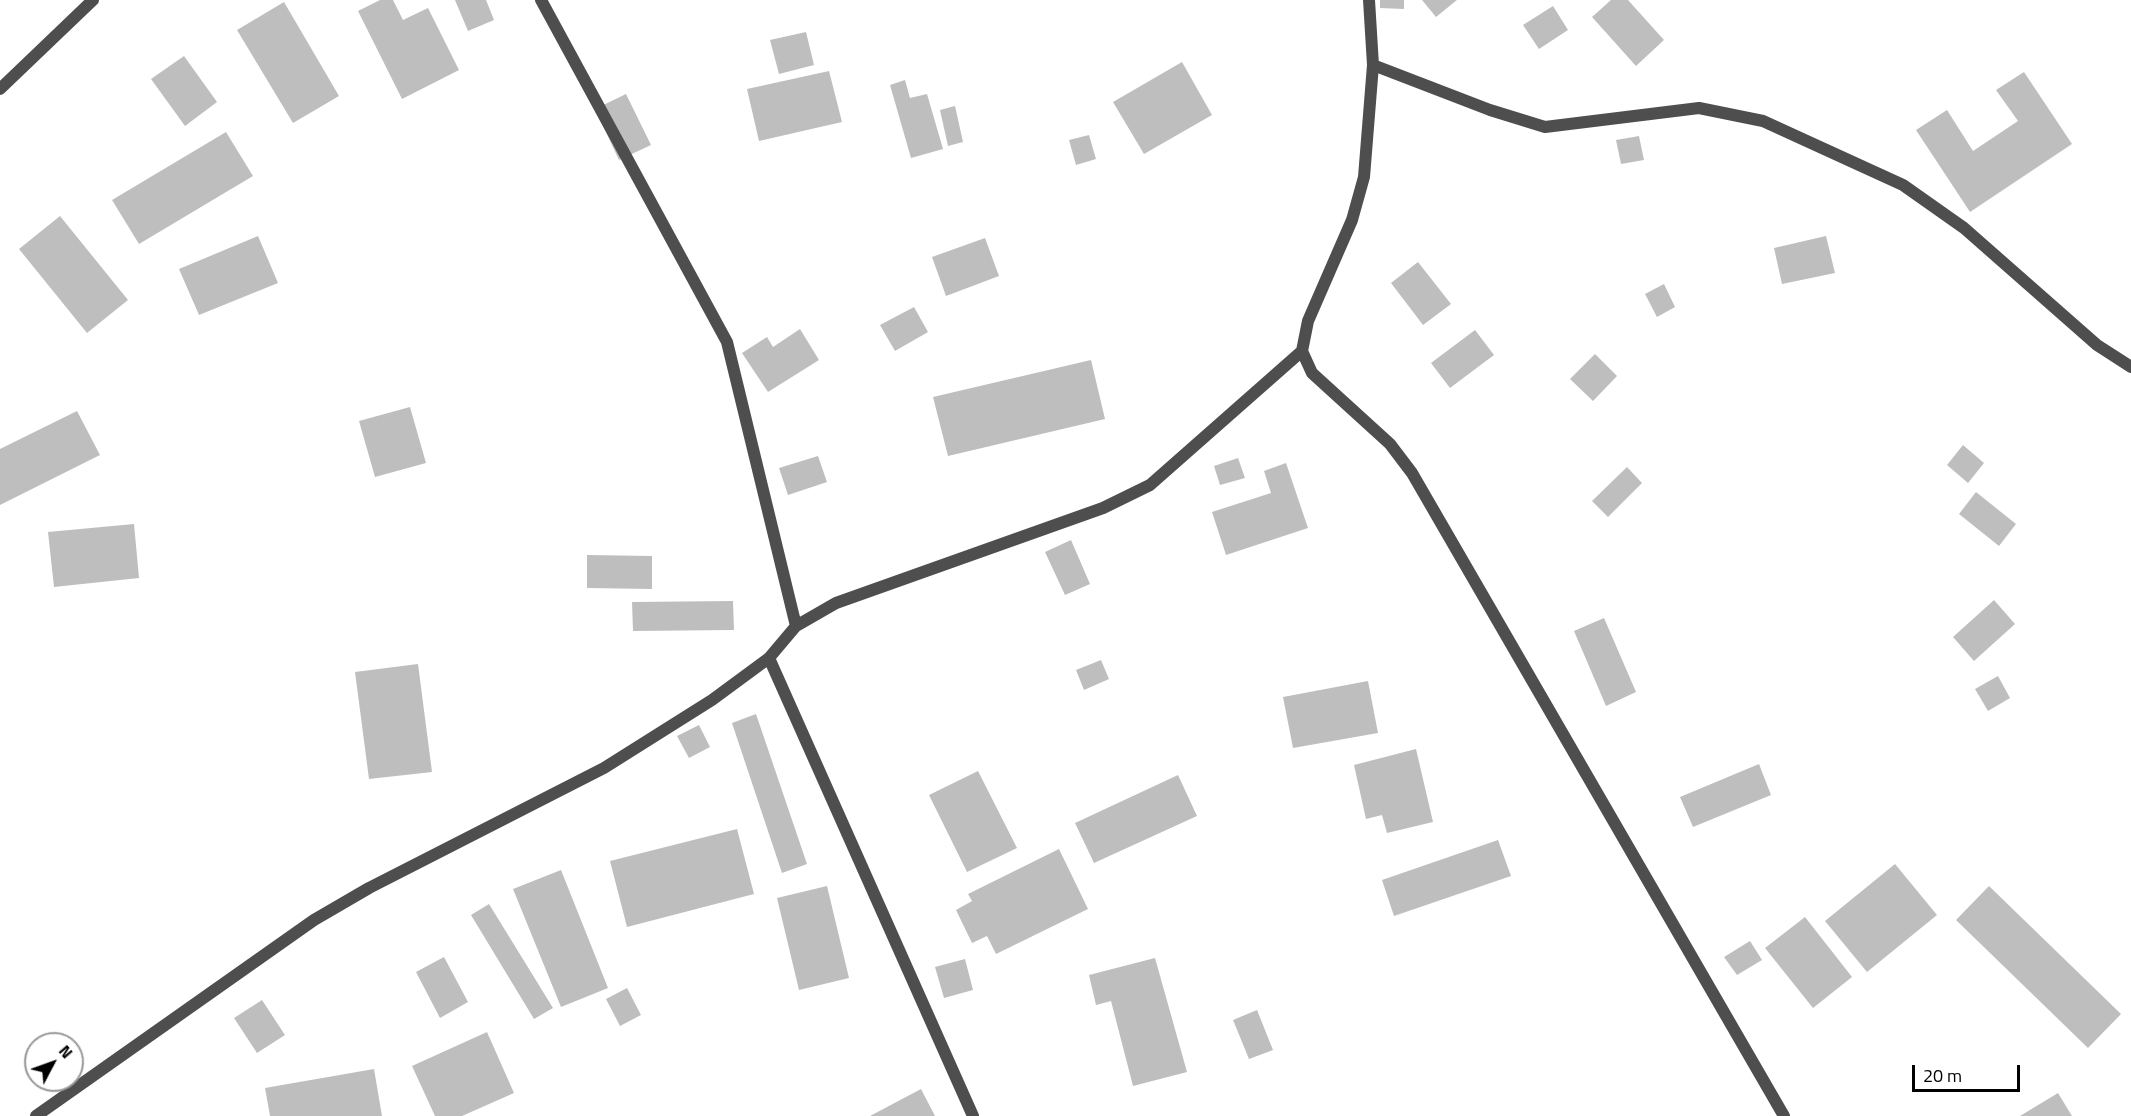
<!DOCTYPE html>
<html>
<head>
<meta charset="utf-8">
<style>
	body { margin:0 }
	#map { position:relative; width:2131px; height:1116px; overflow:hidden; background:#fff; font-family:"Titillium Web",sans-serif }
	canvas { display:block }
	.north { position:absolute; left:24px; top:1032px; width:60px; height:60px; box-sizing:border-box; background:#fff; border:2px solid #999; border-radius:50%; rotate:49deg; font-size:16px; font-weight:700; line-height:24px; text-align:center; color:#000 }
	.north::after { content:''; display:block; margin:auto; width:21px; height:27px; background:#000; clip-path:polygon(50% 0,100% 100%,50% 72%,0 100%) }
	.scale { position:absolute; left:1912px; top:1065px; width:108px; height:27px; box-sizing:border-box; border:3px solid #000; border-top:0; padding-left:8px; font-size:18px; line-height:21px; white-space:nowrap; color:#000; -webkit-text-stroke:4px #fff; paint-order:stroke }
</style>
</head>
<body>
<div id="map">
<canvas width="2131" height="1116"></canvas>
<div class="north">N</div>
<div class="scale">20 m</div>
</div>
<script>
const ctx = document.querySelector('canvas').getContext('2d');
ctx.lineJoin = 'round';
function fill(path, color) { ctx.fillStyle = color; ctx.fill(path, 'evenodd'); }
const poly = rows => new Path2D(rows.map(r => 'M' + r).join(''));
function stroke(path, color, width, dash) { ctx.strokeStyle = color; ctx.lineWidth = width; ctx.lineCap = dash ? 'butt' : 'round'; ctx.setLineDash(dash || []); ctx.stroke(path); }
fill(poly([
	[380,0,393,0,403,20,428,8,459,70,402,99,358,11],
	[455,0,486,0,494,20,468,31],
	[1380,0,1404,0,1404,9,1380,8],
	[1422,0,1457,0,1436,17],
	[1611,0,1628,0,1664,40,1636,66,1592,17],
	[284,2,339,96,293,123,237,30],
	[1553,6,1568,30,1539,49,1523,25],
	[806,32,814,65,779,74,770,40],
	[184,56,217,102,185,126,151,79],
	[1182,62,1212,115,1144,154,1113,102],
	[829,71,842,122,759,141,747,89],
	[2024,72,2072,144,1970,212,1916,130,1947,110,1973,151,2018,121,1996,90],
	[905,80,910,98,927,94,943,149,911,158,890,85],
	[626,94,651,145,619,160,595,109],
	[955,106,963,142,948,146,940,110],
	[226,132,253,176,139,244,112,200],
	[1089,135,1096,159,1076,165,1069,140],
	[1639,136,1644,160,1621,164,1616,140],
	[60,216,128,300,87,333,19,249],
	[258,236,278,283,199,315,179,269],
	[1826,236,1835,273,1782,284,1774,248],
	[985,238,999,276,946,296,932,257],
	[1418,262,1451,304,1423,325,1391,283],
	[1664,284,1675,307,1657,317,1645,294],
	[914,307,928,332,895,351,880,325],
	[800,329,819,360,768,392,742,353,767,337,773,347],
	[1475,330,1494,355,1450,388,1431,363],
	[1595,354,1617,376,1593,401,1570,379],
	[1091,360,1105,419,948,456,933,397],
	[410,407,426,463,375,477,359,421],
	[77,411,100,455,0,505,0,449],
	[1963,445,1984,463,1968,483,1947,465],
	[818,456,827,482,788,495,779,468],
	[1238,458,1245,478,1220,485,1214,466],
	[1286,463,1308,528,1226,555,1212,512,1271,493,1264,471],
	[1627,467,1642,483,1608,517,1592,501],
	[1976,492,2016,524,1999,546,1959,514],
	[134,524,139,578,54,587,48,532],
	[1071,540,1090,584,1065,595,1045,552],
	[587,555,652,556,652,589,587,588],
	[1994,600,2015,624,1974,661,1953,637],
	[733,601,734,630,633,631,632,602],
	[1604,618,1636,692,1606,706,1574,631],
	[1101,660,1109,679,1084,690,1076,670],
	[418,664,432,772,369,779,355,672],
	[1998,676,2010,698,1988,711,1975,689],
	[1368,681,1378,733,1293,748,1283,697],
	[756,714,807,864,782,873,732,723],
	[699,725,710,747,689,758,677,736],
	[1416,749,1433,822,1387,833,1382,815,1366,819,1354,765],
	[1759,764,1771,795,1693,827,1680,797],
	[978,771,1017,848,967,872,929,795],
	[1178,775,1197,816,1094,863,1075,823],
	[737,829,754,894,627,927,610,861],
	[1498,840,1511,876,1394,916,1382,880],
	[1059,849,1088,909,996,954,987,936,972,943,956,910,972,901,968,894],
	[1895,864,1937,915,1867,972,1825,921],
	[561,870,608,988,561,1007,513,889],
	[827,886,849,978,799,990,777,898],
	[1989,886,2121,1014,2088,1048,1956,920],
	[489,904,553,1008,534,1019,471,915],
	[1805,917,1852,977,1813,1008,1765,948],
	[1750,941,1762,960,1737,975,1724,957],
	[444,957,468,1002,440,1018,416,972],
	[1155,958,1187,1072,1133,1086,1111,1001,1096,1005,1089,975],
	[965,959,973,990,944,998,935,967],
	[627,988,641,1015,620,1026,606,999],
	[262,1000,285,1035,257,1053,234,1018],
	[1257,1010,1273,1050,1249,1059,1233,1020],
	[487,1032,514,1093,462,1116,435,1116,412,1066],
	[374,1069,382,1116,270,1116,265,1088],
	[921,1089,935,1116,870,1116],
	[2058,1093,2072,1116,2020,1116]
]), '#bebebe');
stroke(poly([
	[541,0,727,342,796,626],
	[1369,0,1373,65,1364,177,1352,220,1308,321,1302,351,1312,373,1390,444,1412,473,1784,1116],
	[1373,65,1490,110,1545,127,1699,108,1763,121,1903,185,1964,228,2097,345,2131,367],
	[0,89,93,0],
	[769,658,973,1116],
	[36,1116,314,920,369,888,604,768,712,700,769,658,796,626,836,603,1103,508,1150,485,1302,351]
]), '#4e4e4e', 12);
</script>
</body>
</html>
